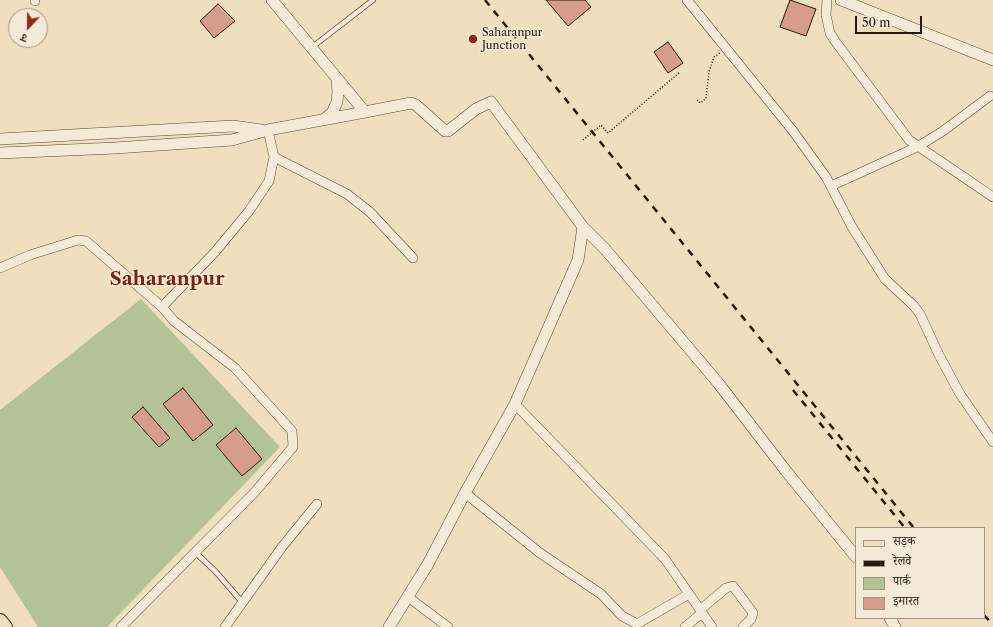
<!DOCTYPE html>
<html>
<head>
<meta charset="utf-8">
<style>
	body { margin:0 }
	#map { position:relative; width:993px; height:627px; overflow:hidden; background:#f0dfbf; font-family:"Libre Caslon Text","Noto Serif Devanagari",serif }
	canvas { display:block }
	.legend { position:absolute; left:855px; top:527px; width:130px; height:92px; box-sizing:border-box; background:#f5ead5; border:1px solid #a29687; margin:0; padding:5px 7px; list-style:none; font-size:12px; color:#261911 }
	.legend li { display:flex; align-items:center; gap:8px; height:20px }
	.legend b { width:20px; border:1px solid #a29687 }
	.north { position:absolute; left:8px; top:8px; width:40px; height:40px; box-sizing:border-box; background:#f5ead5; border:1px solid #a29687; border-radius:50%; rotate:202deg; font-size:11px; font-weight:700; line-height:16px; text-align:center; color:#261911 }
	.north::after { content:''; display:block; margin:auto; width:14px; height:18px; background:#8f2418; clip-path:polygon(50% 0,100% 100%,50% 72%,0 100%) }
	.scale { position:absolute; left:855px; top:16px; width:67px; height:18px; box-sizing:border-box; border:2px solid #261911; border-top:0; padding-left:5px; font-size:12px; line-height:14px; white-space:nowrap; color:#261911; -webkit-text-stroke:3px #f5ead5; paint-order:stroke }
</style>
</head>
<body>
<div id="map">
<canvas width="993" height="627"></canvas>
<ul class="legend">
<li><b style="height:5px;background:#f0dfbf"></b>सड़क</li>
<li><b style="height:5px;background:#261911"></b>रेलवे</li>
<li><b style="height:11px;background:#b4c396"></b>पार्क</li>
<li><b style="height:11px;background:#d69c8c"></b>इमारत</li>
</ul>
<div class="north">उ</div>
<div class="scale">50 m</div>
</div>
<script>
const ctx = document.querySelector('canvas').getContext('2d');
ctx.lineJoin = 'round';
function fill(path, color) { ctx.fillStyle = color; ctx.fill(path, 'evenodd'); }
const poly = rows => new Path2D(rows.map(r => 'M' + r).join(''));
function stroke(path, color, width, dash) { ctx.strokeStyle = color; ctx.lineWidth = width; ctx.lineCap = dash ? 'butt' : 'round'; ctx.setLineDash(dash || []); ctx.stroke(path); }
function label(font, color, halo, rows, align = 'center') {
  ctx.font = font + ' "Libre Caslon Text",serif'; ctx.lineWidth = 3; ctx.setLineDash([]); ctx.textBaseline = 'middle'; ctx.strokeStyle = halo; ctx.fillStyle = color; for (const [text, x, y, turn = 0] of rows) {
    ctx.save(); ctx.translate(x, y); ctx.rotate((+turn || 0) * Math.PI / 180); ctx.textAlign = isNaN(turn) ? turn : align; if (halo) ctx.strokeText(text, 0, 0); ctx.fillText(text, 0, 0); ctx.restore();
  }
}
fill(poly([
	[141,299,280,447,107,627,38,627,0,567,0,410]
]), '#b4c396');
const building = poly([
	[546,0,585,0,591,7,568,26,546,0],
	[790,0,816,9,806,36,780,27,790,0],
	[218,4,235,21,214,38,200,21,218,4],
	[668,42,683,63,668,73,654,52,668,42],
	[183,388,213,425,193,441,163,404,183,388],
	[143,407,170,438,159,447,132,417,143,407],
	[236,428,262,459,242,476,216,445,236,428]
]);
fill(building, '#d69c8c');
stroke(building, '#261911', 1);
const service = poly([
	[311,48,373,0],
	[195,552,216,572,242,602]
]);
const minor = poly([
	[35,0,35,1],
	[687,0,793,131,826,177,852,227,885,279,914,306,920,314,939,355,960,394,993,442],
	[827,0,826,15,830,33,835,41,909,140,993,197],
	[274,157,347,194,370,212,413,258],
	[831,186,917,147,943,131,990,96],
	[0,268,30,255,78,240,86,241,162,307],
	[515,404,665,559,712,627],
	[465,493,540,553,601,594,622,616,637,624,689,594],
	[408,597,448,627],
	[700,610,726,588,733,586,753,613,751,619,743,627],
	[121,627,254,493,293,447,292,431,235,368,174,321,162,307,215,252,249,211,269,181,274,157,268,130],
	[225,627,282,547,317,504],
	[685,627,702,613]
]);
const tertiary = poly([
	[841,0,993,60],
	[365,112,411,103,416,105,445,131,448,131,476,109,491,102,583,227,578,260,515,404,465,493,428,564,389,627],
	[323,120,332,113,337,102,338,92,337,79],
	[0,139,233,126,261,130],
	[0,153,115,148,232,140,268,130,365,112,272,0],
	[583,227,605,249,719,384,786,471,856,557],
	[890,618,895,627]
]);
const primary = poly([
	[0,621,5,627]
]);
stroke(service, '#584a3c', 6);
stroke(minor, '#584a3c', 10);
stroke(tertiary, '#584a3c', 12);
stroke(primary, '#261911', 16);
stroke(poly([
	[697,100,701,103,706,98,709,72,714,57,720,53]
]), '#261911', 1.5, [1, 2]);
stroke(service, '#f5ead5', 4.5);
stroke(minor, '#f5ead5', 9);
stroke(tertiary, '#f5ead5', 11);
stroke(primary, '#f0dfbf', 14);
stroke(poly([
	[485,0,914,528],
	[793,390,905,528],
	[984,615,993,625]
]), '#261911', 2.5, [7, 7]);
stroke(poly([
	[583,140,601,125,608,133,680,72]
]), '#261911', 1.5, [1, 2]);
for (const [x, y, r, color] of [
	[473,39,5,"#8f2418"]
]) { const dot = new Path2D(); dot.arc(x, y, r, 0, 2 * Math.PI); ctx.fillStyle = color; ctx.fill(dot); stroke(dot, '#f5ead5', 1.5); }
label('11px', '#261911', '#f5ead5', [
	["Saharanpur",482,33],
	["Junction",482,46]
], 'left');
label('bold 19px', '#7a1f14', '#f5ead5', [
	["Saharanpur",167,280]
]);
</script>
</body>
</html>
